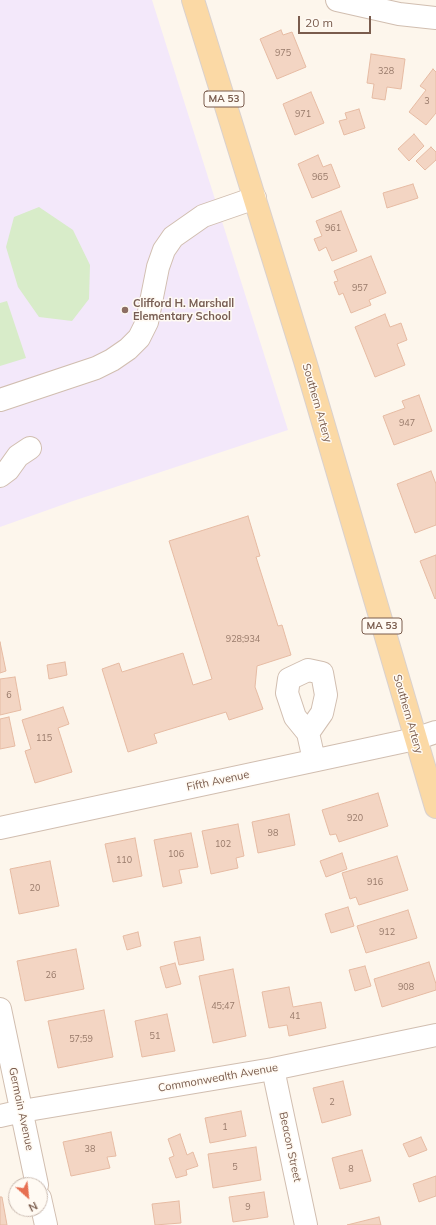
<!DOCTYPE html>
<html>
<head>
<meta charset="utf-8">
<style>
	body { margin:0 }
	#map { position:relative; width:436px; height:1225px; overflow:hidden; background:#fdf6ec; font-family:Mulish,sans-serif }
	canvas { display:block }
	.north { position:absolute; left:8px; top:1177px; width:40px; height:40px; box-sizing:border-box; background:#fffaf3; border:1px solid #cabbb1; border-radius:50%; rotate:153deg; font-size:11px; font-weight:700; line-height:16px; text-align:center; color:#7a5c4d }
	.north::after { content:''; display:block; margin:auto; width:14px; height:18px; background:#e76f51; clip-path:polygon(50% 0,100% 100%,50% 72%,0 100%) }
	.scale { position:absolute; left:298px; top:16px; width:73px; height:18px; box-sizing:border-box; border:2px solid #7a5c4d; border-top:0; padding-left:5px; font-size:12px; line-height:14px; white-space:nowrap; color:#7a5c4d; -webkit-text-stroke:3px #fffaf3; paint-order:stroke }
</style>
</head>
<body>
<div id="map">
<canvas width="436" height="1225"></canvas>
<div class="north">N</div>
<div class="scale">20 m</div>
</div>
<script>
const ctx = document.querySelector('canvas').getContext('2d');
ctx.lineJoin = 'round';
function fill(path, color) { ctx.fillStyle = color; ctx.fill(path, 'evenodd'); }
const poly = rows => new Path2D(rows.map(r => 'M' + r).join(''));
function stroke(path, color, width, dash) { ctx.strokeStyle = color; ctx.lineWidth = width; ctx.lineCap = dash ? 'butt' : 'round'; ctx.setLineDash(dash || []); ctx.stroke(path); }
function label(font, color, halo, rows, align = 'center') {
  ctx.font = font + ' Mulish,sans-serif'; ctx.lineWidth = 3; ctx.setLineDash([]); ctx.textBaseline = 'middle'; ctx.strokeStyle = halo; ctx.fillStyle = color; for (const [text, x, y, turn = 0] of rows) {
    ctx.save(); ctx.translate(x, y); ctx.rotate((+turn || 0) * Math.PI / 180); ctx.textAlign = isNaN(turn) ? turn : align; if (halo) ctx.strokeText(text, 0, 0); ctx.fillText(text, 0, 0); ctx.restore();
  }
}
fill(poly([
	[0,0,152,0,288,430,73,501,0,527]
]), '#f3e8fa');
fill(poly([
	[39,207,73,230,90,265,89,299,72,321,39,317,18,287,6,247,14,217],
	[7,301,26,358,0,366,0,303]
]), '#d8ecc9');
const building = poly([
	[281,30,283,35,292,32,306,67,277,79,260,39,281,30],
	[371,54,405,59,401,89,387,87,385,100,372,98,374,84,367,83,371,54],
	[433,69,436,72,436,113,426,125,409,112,426,90,420,86,433,69],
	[311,92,324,123,295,135,283,104,311,92],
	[359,109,365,128,344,135,339,121,347,119,345,113,359,109],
	[414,134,424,146,409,161,398,149,414,134],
	[431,147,436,152,436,160,425,170,416,161,431,147],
	[318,155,323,167,331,164,340,187,312,198,298,164,318,155],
	[413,184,418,198,387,208,383,193,413,184],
	[341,211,357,251,332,261,326,247,319,251,314,239,322,236,316,221,341,211],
	[371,256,386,293,369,300,371,305,351,313,343,293,339,295,334,282,338,281,334,271,371,256],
	[385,314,390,327,401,323,407,340,397,344,405,365,375,377,355,327,385,314],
	[419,395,432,431,394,445,383,416,405,408,402,401,419,395],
	[431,471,436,484,436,525,415,533,397,484,431,471],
	[248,516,260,556,256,557,278,626,282,625,291,655,257,666,255,687,263,709,229,720,226,712,154,734,157,743,128,752,102,669,119,663,122,672,183,653,193,685,212,679,169,541,248,516],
	[436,555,436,598,435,599,420,561,436,555],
	[0,642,6,671,0,673,0,642],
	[65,662,67,675,49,679,47,665,65,662],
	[15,677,21,710,0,715,0,679,15,677],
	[63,707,69,724,58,728,72,772,35,783,25,751,31,749,22,720,63,707],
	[9,717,15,746,0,749,0,719,9,717],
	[378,793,388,826,339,842,336,834,330,835,322,810,378,793],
	[289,814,295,845,258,853,252,822,289,814],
	[238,824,244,856,236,858,238,868,211,874,202,831,238,824],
	[191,833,198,867,179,870,182,883,163,887,154,840,191,833],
	[135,838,142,876,113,882,105,844,135,838],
	[342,853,347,869,326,877,320,861,342,853],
	[397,856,408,890,359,905,356,897,350,899,342,873,397,856],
	[50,861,59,906,19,914,10,869,50,861],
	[348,907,354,926,331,933,325,914,348,907],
	[408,910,417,938,366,953,357,926,408,910],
	[138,932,141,946,127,950,123,936,138,932],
	[200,937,204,960,179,965,174,942,200,937],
	[76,949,84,989,25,1001,17,961,76,949],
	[429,962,436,984,436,990,382,1007,374,979,429,962],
	[175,963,181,984,166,988,160,967,175,963],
	[365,966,371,986,355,991,349,970,365,966],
	[233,969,246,1036,213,1043,199,976,233,969],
	[289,987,293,1007,321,1002,326,1028,289,1036,287,1025,269,1028,262,992,289,987],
	[104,1010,113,1057,58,1068,48,1021,104,1010],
	[167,1014,175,1051,142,1057,135,1021,167,1014],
	[343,1081,351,1115,322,1123,313,1088,343,1081],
	[241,1111,246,1136,210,1143,205,1118,241,1111],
	[111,1132,116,1156,107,1157,110,1168,71,1176,63,1142,111,1132],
	[180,1134,187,1155,193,1152,198,1166,186,1170,187,1175,176,1178,169,1158,174,1156,168,1139,180,1134],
	[421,1137,427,1150,409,1157,403,1144,421,1137],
	[256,1147,261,1180,213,1188,208,1154,256,1147],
	[362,1150,371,1181,340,1189,332,1158,362,1150],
	[436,1176,436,1196,419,1202,413,1184,436,1176],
	[264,1192,268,1217,233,1222,229,1197,264,1192],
	[0,1197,2,1197,7,1225,0,1225,0,1197],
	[179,1201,181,1223,155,1225,152,1204,179,1201],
	[379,1217,381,1225,347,1225,379,1217]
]);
fill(building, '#f3d5c3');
stroke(building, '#e6bba3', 1);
const minor = poly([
	[337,0,399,14,436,18],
	[0,400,96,368,112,360,128,349,139,338,147,322,158,267,164,250,173,237,203,216,255,198],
	[0,476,8,470,18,456,30,448],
	[308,733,295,717,287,693,289,679,308,670,322,673,326,695,322,713,308,733,314,760],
	[0,828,415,739,436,732],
	[0,1009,37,1185],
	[273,1069,306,1225],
	[0,1116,22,1111,273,1069,436,1035],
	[40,1198,46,1225]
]);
const major = poly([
	[193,0,305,361,436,807]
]);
stroke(minor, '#d1beb0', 24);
stroke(major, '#dad1cd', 24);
stroke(minor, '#fff', 22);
stroke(major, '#fbd9a5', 22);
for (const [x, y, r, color] of [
	[125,310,4,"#8d6e63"]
]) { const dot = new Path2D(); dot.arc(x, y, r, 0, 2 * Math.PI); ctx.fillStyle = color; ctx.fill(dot); stroke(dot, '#fffaf3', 1.5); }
label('9px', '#987a6a', null, [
	["975",283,53],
	["328",386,71],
	["3",427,101],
	["971",303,114],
	["965",320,177],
	["961",333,228],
	["957",360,288],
	["947",407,423],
	["928;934",243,639],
	["6",9,695],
	["115",44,738],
	["920",355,818],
	["98",273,833],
	["102",223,844],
	["106",176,854],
	["110",124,860],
	["916",375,882],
	["20",35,888],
	["912",387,932],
	["26",51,975],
	["908",406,987],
	["45;47",223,1006],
	["41",295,1016],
	["51",155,1036],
	["57;59",81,1039],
	["2",332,1102],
	["1",225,1127],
	["38",90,1149],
	["5",235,1167],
	["8",351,1169],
	["9",248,1207]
]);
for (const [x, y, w] of [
	[224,99,40],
	[382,626,40]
]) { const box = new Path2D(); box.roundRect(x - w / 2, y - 8, w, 16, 3); ctx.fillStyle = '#fffaf3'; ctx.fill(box); stroke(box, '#7a5c4d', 1); }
label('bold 10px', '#7a5c4d', null, [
	["MA 53",224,99],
	["MA 53",382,626]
]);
label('bold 11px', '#785e54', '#fffaf3', [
	["Clifford H. Marshall",133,304],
	["Elementary School",133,317]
], 'left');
label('11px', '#7a5c4d', '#fffaf3', [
	["Southern Artery",317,403,74],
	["Southern Artery",408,714,74],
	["Fifth Avenue",218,781,-12],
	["Commonwealth Avenue",218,1078,-10],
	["Germain Avenue",21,1109,78],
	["Beacon Street",290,1147,78]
]);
</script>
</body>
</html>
